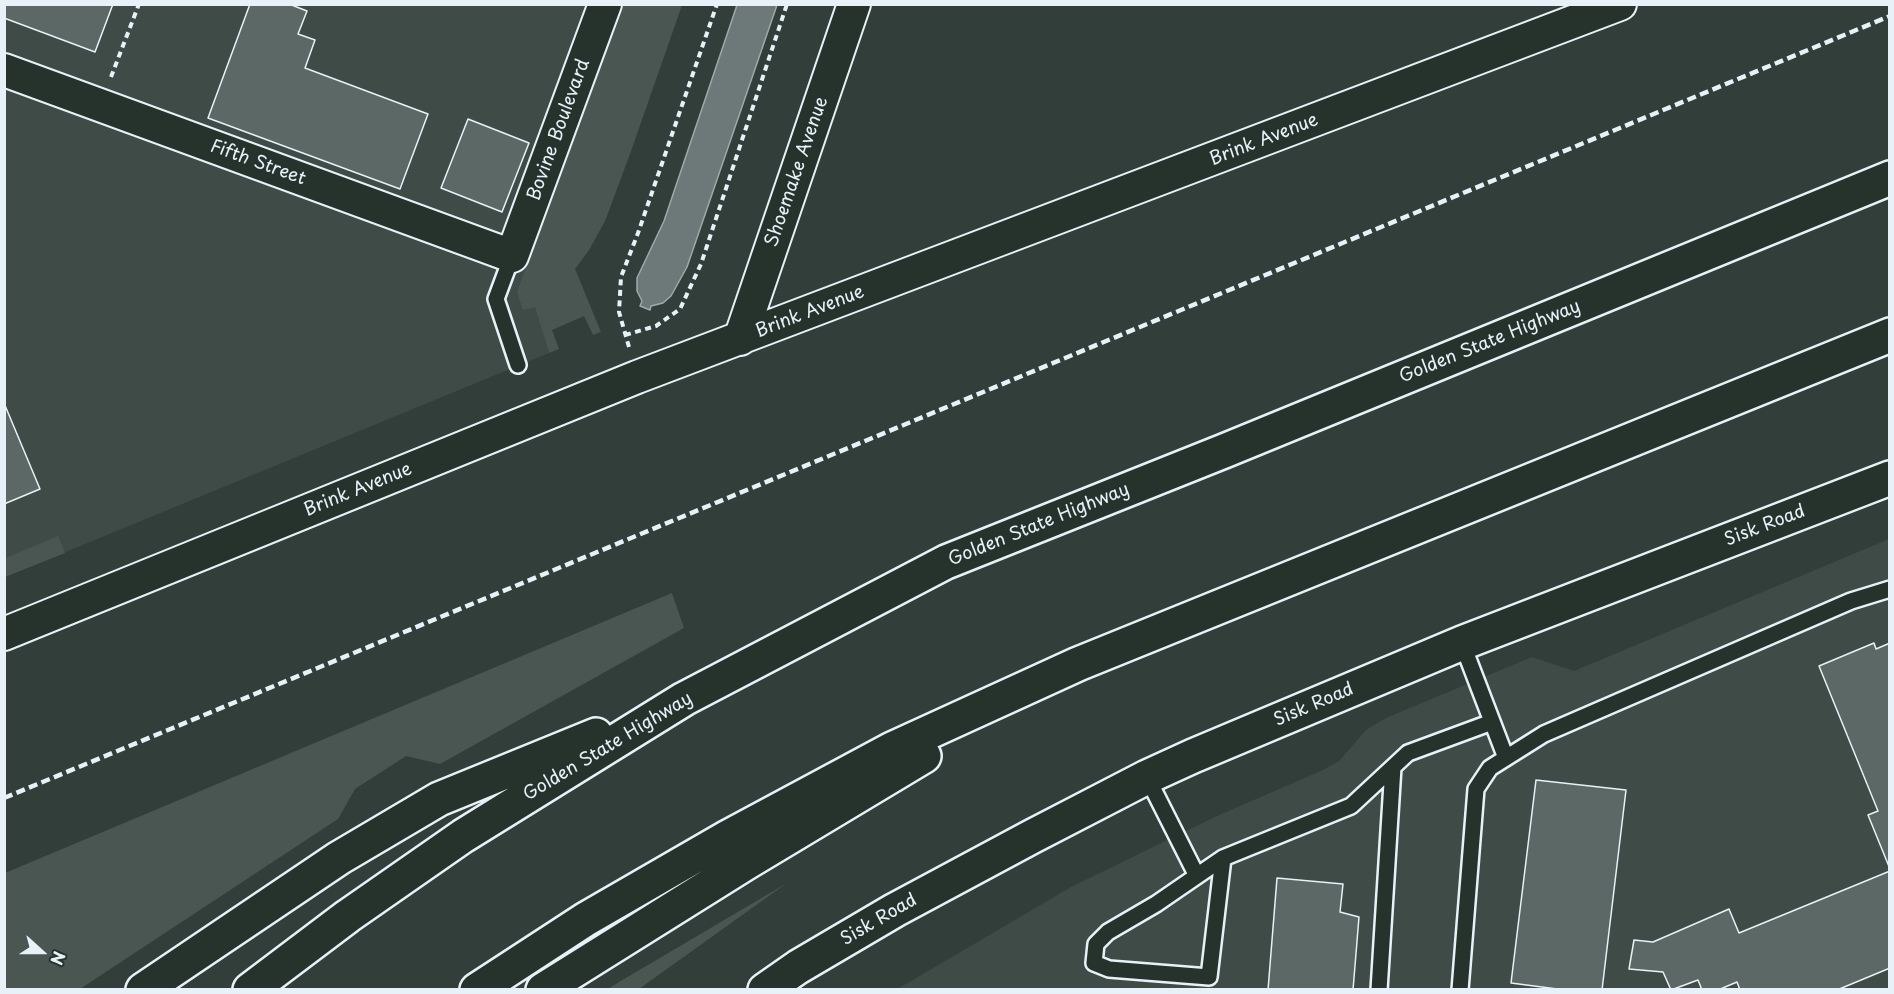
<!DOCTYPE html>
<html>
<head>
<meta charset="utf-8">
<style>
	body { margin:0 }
	#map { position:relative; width:1894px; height:994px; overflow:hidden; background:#323e39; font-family:"Playpen Sans",sans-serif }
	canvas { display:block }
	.frame { position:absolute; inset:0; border:6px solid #e8f1f8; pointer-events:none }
	.north { position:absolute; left:12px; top:922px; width:60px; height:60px; -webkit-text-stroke:4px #26332d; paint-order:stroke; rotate:111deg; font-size:16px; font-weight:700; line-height:24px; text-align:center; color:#e8f1f8 }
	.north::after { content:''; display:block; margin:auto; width:21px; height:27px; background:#e8f1f8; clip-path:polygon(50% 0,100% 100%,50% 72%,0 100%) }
</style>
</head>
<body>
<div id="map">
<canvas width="1894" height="994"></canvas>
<div class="frame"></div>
<div class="north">N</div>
</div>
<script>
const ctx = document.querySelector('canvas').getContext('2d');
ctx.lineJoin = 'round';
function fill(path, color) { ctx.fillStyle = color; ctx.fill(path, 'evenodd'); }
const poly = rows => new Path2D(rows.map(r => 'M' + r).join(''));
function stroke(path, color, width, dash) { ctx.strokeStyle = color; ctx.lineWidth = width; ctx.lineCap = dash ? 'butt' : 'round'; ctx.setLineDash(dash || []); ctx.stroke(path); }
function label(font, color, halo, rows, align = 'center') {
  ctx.font = font + ' "Playpen Sans",sans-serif'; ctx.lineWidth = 4.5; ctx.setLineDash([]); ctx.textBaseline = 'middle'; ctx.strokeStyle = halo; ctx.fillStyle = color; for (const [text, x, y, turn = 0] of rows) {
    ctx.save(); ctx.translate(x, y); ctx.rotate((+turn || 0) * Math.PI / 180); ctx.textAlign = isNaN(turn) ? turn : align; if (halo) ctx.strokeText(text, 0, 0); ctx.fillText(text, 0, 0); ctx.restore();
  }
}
fill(poly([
	[5,5,682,5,631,151,605,221,589,250,575,269,583,287,535,306,549,353,5,577],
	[1889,539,1889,989,894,990,906,984,1071,887,1217,816,1323,770,1339,761,1366,730,1386,718,1532,657,1574,671]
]), '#3f4b46');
fill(poly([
	[623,5,682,5,631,151,605,221,589,250,575,269,601,332,593,335,584,316,552,330,559,349,549,353,535,307,523,310,517,292],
	[58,536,65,553,5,577,5,558],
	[672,593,684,628,440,764,406,756,355,789,338,819,80,989,5,989,5,873],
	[787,883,639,989,608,989,619,982]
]), '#495651');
const water = poly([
	[737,5,777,5,687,267,671,296,663,303,651,306,650,310,640,306,642,301,637,291,637,278,664,221,737,5]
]);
fill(water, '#6d7978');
stroke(water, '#9ea9ab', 1.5);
const building = poly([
	[4,4,113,4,95,52,4,18,4,4],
	[250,4,289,4,307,11,298,34,315,40,305,68,428,114,400,189,208,118,250,4],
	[468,119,529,143,502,212,441,188,468,119],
	[4,403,40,489,4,504,4,403],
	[1874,643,1876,649,1890,643,1890,869,1868,815,1878,811,1819,666,1874,643],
	[1536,780,1626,790,1602,990,1565,990,1511,983,1536,780],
	[1890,871,1890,968,1837,990,1740,990,1737,982,1718,990,1702,990,1698,980,1671,990,1663,972,1629,969,1634,940,1653,942,1729,909,1739,933,1890,871],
	[1277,878,1343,884,1340,912,1359,917,1353,990,1268,990,1277,878]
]);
fill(building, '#5c6865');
stroke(building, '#e8f1f8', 1.5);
const service = poly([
	[512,256,496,299,518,365],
	[1462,643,1506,758],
	[1147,777,1197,876],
	[1223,858,1209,977,1109,969,1094,963,1096,944,1108,932,1156,904,1223,858,1351,806,1408,753,1492,722],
	[1379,990,1393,767],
	[1460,990,1476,789,1490,768,1544,734,1851,601,1890,589]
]);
const minor = poly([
	[4,70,512,256,605,4],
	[740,339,854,4],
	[4,634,637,377,1620,4]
]);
const secondary = poly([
	[765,990,798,967,895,910,1033,836,1147,777,1193,756,1462,643,1890,478]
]);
const motorway = poly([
	[143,990,339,858,439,799,596,735],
	[250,990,348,916,463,836,684,699,946,562,1224,451,1890,178],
	[477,990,586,919,728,837,892,749,1078,664,1890,335],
	[543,990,746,863,924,756]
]);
stroke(service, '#e8f1f8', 20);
stroke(minor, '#e8f1f8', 36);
stroke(secondary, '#e8f1f8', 38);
stroke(motorway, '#e8f1f8', 38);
stroke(poly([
	[111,77,139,4],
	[625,335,656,326,680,309,701,264,787,4],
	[629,347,619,312,621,277,638,233,717,4]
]), '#e8f1f8', 4, [6, 4.5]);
stroke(service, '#26332d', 15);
stroke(minor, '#26332d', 32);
stroke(secondary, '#26332d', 33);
stroke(motorway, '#26332d', 33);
stroke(poly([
	[4,798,1890,16]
]), '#e8f1f8', 4.5, [9, 4.5]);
label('18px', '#e8f1f8', '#26332d', [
	["Bovine Boulevard",559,130,-70],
	["Brink Avenue",1264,140,-21],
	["Fifth Street",258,163,20],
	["Shoemake Avenue",797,172,-71],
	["Brink Avenue",810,312,-21],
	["Golden State Highway",1490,342,-22],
	["Brink Avenue",358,490,-22],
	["Golden State Highway",1039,525,-22],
	["Sisk Road",1765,526,-21],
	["Sisk Road",1314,705,-23],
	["Golden State Highway",608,747,-31],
	["Sisk Road",879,920,-30]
]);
</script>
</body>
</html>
